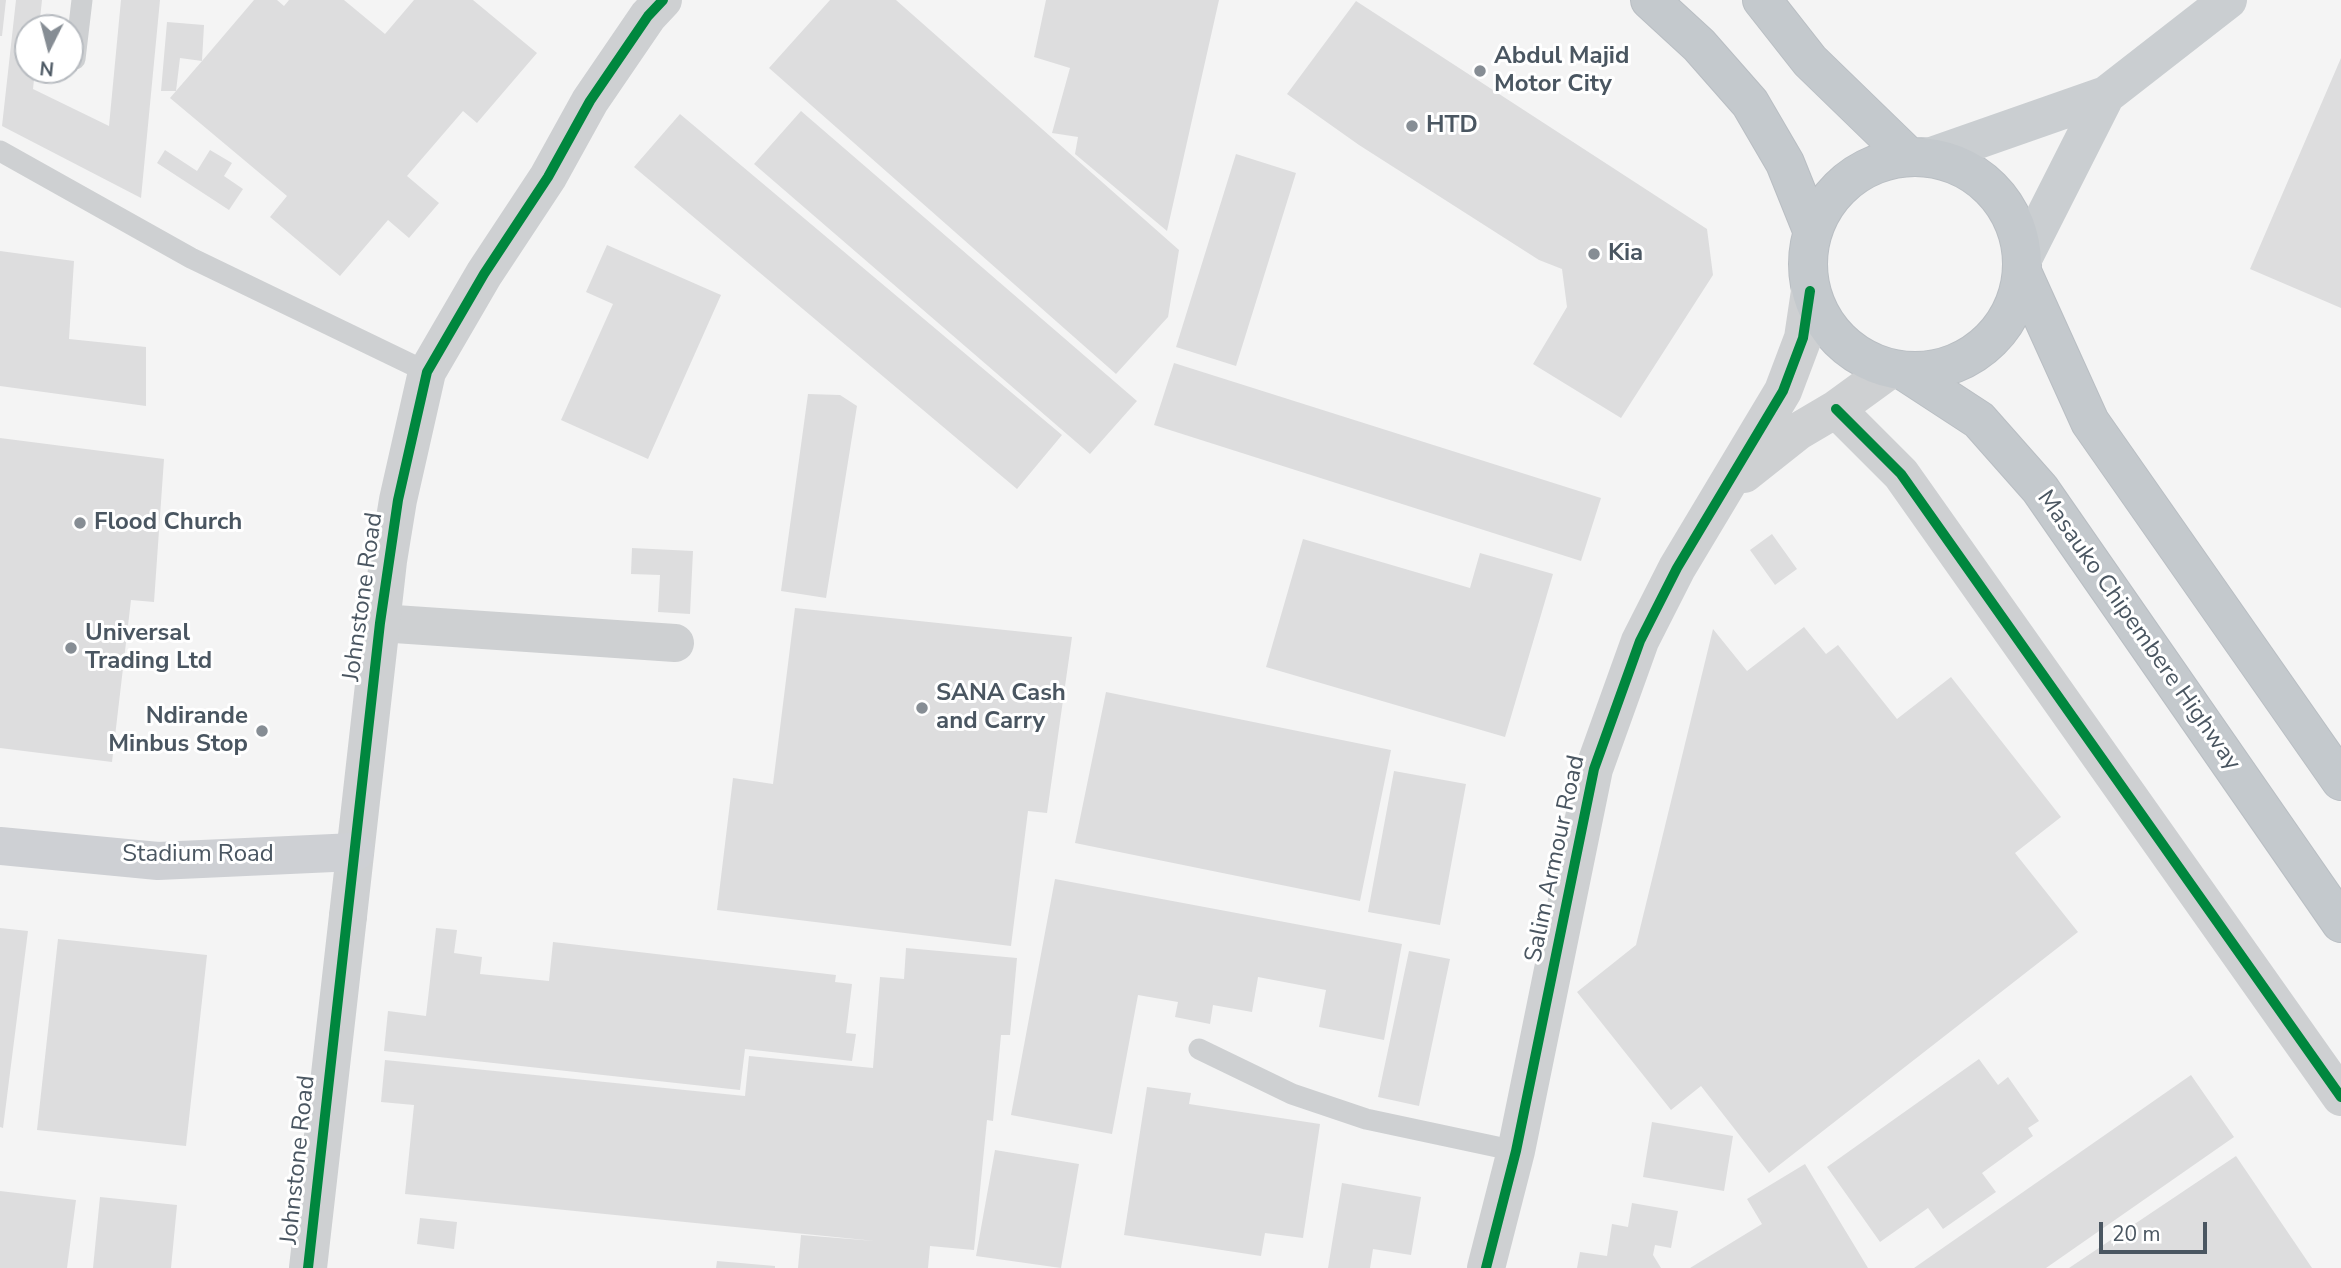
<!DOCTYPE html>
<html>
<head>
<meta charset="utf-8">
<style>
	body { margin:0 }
	#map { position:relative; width:2341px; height:1268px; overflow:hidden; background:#f4f4f4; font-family:"Nunito Sans",sans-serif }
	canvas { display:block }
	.north { position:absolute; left:14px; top:14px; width:70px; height:70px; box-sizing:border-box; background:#fff; border:2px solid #b7bbc0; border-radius:50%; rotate:186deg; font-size:19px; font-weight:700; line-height:28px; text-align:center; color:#4a5661 }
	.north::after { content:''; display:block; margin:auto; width:24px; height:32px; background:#868d94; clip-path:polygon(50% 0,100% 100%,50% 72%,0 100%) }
	.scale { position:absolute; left:2099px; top:1222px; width:108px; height:32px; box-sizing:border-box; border:4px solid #4a5661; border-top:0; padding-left:9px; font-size:21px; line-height:24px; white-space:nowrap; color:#4a5661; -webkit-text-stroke:5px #fff; paint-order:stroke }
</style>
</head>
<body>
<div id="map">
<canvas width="2341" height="1268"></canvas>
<div class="north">N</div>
<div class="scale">20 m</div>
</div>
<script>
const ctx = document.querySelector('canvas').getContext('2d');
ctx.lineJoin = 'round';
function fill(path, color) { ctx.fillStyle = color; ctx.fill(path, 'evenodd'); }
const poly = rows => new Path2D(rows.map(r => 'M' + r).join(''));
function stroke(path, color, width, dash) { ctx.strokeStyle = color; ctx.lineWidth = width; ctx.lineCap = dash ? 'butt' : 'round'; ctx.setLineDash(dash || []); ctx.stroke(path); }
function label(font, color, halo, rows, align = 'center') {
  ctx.font = font + ' "Nunito Sans",sans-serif'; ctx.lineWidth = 6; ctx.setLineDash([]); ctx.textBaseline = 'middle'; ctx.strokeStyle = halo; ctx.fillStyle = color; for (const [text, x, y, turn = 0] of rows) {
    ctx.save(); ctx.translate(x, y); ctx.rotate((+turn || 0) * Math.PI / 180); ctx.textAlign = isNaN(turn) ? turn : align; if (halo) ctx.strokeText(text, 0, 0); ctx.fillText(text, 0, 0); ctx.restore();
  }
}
fill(poly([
	[0,0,6,0,2,36,0,36],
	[16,0,42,0,39,28,28,28,28,70,35,70,33,89,109,126,121,0,160,0,141,198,2,126],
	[254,0,277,0,284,6,289,0,344,0,385,34,414,0,473,0,537,53,477,123,463,111,407,176,439,203,409,238,388,220,340,276,270,217,287,196,170,98,176,91,161,91,167,22,204,25,202,61],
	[180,58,202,61,176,91],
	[830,0,896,0,1179,250,1168,317,1116,374,769,68],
	[1046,0,1219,0,1167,231,1075,154,1078,137,1052,133,1070,68,1034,57],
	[1356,1,1707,229,1713,275,1621,418,1533,364,1567,307,1562,269,1539,260,1359,145,1287,94],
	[2341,58,2341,308,2250,269],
	[801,111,1137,401,1090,454,754,164],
	[680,114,1062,435,1017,489,634,167],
	[165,150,197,171,210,150,232,163,224,176,243,189,229,210,157,163],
	[1236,154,1296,173,1236,366,1176,347],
	[607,245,721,295,648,459,561,420,613,304,586,292],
	[0,251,74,261,69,339,146,347,146,406,0,386],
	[1174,363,1601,498,1581,561,1154,425],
	[808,394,840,395,857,406,826,598,781,591],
	[0,438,164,459,154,602,131,600,112,762,0,748],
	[1772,534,1797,569,1775,585,1750,550],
	[1303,539,1470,588,1480,553,1553,574,1505,737,1266,667],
	[632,548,693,551,690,614,658,612,660,575,631,574],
	[795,608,1072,637,1047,813,1028,811,1011,946,717,910,733,778,773,784],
	[1804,627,1826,654,1838,645,1897,719,1951,677,2061,817,2015,853,2078,932,1769,1173,1701,1086,1671,1110,1577,992,1636,945,1713,629,1747,671],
	[1106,692,1391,750,1360,901,1075,843],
	[1394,771,1466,784,1440,925,1368,912],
	[1055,879,1402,944,1384,1040,1319,1027,1326,990,1258,977,1252,1012,1213,1005,1210,1024,1175,1017,1178,1002,1138,995,1112,1134,1011,1115],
	[0,928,28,931,3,1128,0,1127],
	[436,928,457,930,454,953,482,957,480,974,549,981,553,942,836,975,835,982,852,984,846,1033,856,1034,852,1061,745,1049,740,1090,384,1051,388,1011,426,1016],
	[58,939,207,955,186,1146,37,1130],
	[906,948,1017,958,1010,1035,1001,1035,993,1121,987,1120,974,1250,930,1246,928,1268,798,1268,801,1235,875,1241,405,1194,414,1105,381,1102,385,1060,745,1096,749,1056,873,1068,880,977,904,979],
	[1409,951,1450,959,1419,1106,1378,1097],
	[1979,1059,1998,1085,2008,1077,2039,1121,2028,1128,2033,1136,1982,1173,1996,1192,1943,1229,1928,1208,1880,1242,1827,1167],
	[2191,1075,2234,1137,2046,1268,1914,1268],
	[1147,1087,1191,1093,1189,1104,1320,1124,1303,1238,1265,1233,1261,1256,1124,1235],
	[1652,1122,1733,1136,1724,1191,1643,1177],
	[995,1150,1079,1164,1061,1268,976,1256],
	[2236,1156,2312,1268,2069,1268],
	[1805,1164,1868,1268,1690,1268,1762,1224,1747,1199],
	[1342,1183,1421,1197,1411,1255,1373,1249,1370,1268,1328,1268],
	[0,1191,76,1200,67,1268,0,1268],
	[100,1197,177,1205,171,1268,93,1268],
	[1632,1203,1678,1211,1671,1248,1655,1245,1653,1255,1661,1268,1577,1268,1580,1252,1607,1256,1612,1224,1628,1227],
	[420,1218,457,1222,454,1249,417,1244],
	[717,1261,775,1266,775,1268,716,1268]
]), '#ddddde');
const trunk = poly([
	[1650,0,1699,45,1750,103,1785,163,1812,230],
	[1762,0,1810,61,1909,157],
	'1808 264a107 107 0 1 1 214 0a107 107 0 1 1-214 0Z',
	[2023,274,2090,422,2341,781],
	[1904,371,1979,420,2040,489,2341,923]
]);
stroke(trunk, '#b9bec3', 40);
stroke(poly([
	[75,59,82,0],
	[0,151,191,258,427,372],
	[1199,1049,1292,1094,1366,1119,1516,1151]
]), '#ced0d2', 21);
stroke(poly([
	[1836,409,1901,474,2341,1097],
	[1744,474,1797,432,1836,409,1891,369],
	[380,623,675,643],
	[308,1268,348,916],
	[1486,1268,1516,1151,1594,769,1640,641,1677,568,1783,391,1803,338,1810,291]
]), '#ced0d2', 38);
stroke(poly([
	[348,916,388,561,398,500,427,372,484,274,548,177,590,101,648,16,663,0]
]), '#ced0d2', 38);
stroke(poly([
	[0,846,158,861,355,852]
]), '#ced0d4', 38);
stroke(poly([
	[1929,157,2106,95,2228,0],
	[2023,259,2106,95]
]), '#caced1', 38);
stroke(trunk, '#c4c9cd', 38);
stroke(poly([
	[1836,409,1901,474,2341,1097],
	[308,1268,380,623,398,500,427,372,484,274,548,177,590,101,648,16,663,0],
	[1486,1268,1516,1151,1594,769,1640,641,1677,568,1783,391,1803,338,1810,291]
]), '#00873e', 10);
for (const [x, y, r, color] of [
	[1480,71,7,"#868d94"],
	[1412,126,7,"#868d94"],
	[1594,254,7,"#868d94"],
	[80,523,7,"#868d94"],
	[71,648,7,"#868d94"],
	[922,708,7,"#868d94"],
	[262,731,7,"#868d94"]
]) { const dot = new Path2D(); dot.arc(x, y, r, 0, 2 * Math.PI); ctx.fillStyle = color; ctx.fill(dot); stroke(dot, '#fff', 2.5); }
label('bold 24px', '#4a5661', '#fff', [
	["Abdul Majid",1494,57],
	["Motor City",1494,85],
	["HTD",1426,126],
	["Kia",1608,254],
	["Flood Church",94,523],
	["Universal",85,634],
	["Trading Ltd",85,662],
	["SANA Cash",936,694],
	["and Carry",936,722],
	["Ndirande",248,717,"right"],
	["Minbus Stop",248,745,"right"]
], 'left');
label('24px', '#4a5661', '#fff', [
	["Johnstone Road",364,597,-82],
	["Masauko Chipembere Highway",2138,631,55],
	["Stadium Road",198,855],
	["Salim Armour Road",1556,859,-78],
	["Johnstone Road",299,1160,-84]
]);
</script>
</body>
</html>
